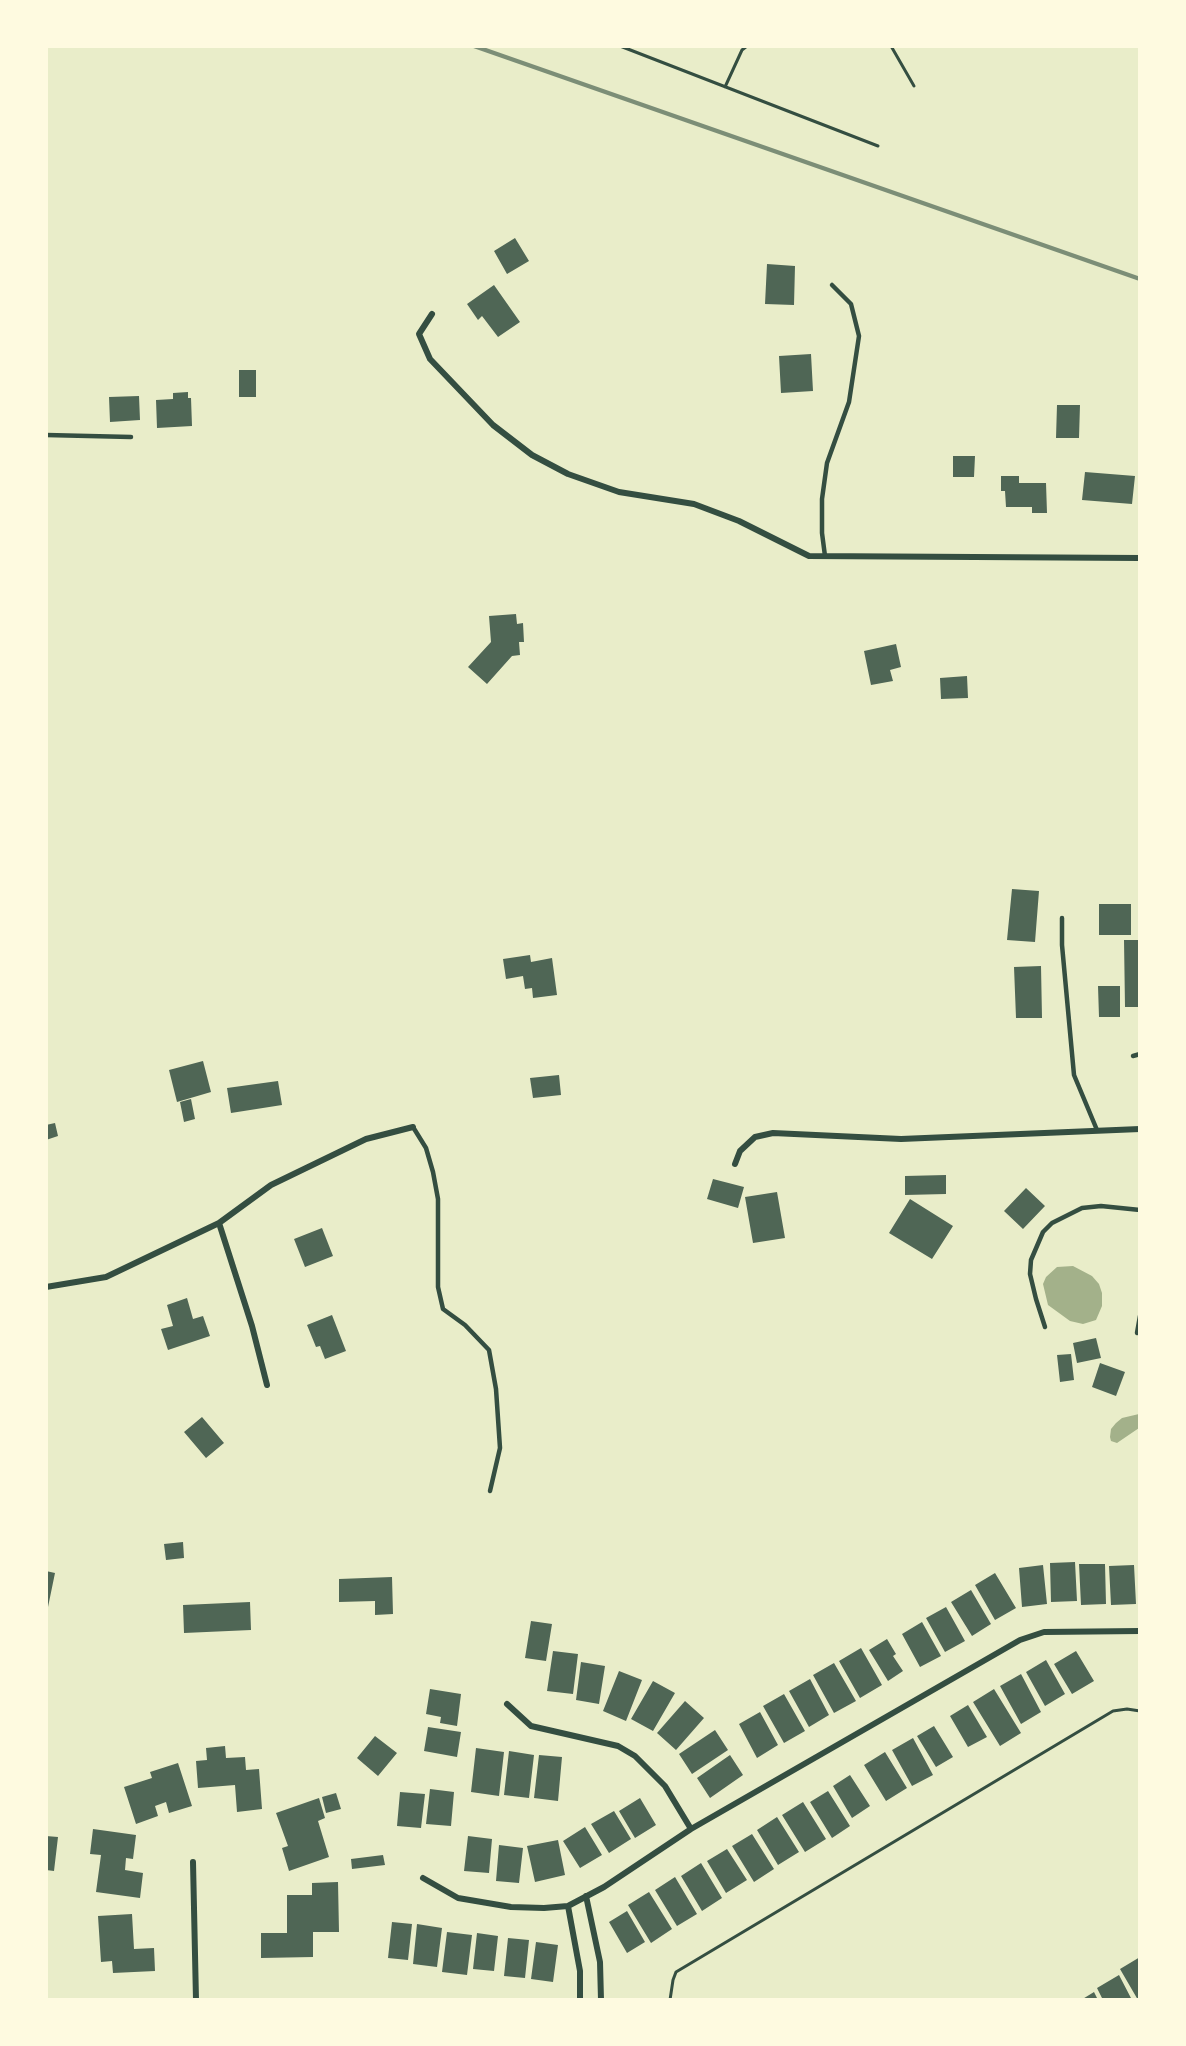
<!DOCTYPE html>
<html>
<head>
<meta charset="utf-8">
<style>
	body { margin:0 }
	#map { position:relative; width:1186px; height:2046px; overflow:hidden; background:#e9edc9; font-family:"Public Sans",sans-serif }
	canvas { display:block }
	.frame { position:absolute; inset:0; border:48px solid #fefae0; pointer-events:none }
</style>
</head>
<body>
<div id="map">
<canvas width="1186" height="2046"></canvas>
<div class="frame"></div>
</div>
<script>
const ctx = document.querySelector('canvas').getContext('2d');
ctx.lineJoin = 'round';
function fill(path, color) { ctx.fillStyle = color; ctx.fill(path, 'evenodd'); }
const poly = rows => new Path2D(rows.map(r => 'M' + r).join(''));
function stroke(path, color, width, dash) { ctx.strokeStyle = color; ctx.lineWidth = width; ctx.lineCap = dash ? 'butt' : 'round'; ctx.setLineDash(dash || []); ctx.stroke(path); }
fill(poly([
	[1073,1266,1092,1276,1099,1284,1102,1293,1102,1306,1096,1320,1083,1324,1070,1321,1048,1305,1043,1284,1046,1277,1057,1267],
	[1139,1414,1139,1428,1117,1443,1111,1441,1110,1437,1111,1429,1116,1423,1122,1418]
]), '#a3b18a');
fill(poly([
	[515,238,529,261,507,274,494,251],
	[767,264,795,266,794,305,765,304],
	[494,285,520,322,498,337,482,316,478,320,467,304],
	[811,354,813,391,781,393,779,356],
	[239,370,256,370,256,397,239,397],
	[188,392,188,398,191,398,192,426,157,428,156,400,173,399,173,393],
	[139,396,140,420,110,422,109,397],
	[1057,405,1080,405,1079,438,1056,438],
	[953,456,975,456,974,477,953,477],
	[1085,472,1135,476,1132,504,1082,500],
	[1001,476,1019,476,1019,483,1046,483,1047,513,1032,513,1032,507,1006,507,1005,491,1001,491],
	[516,614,517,624,523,623,524,642,519,642,520,655,512,656,487,684,468,667,491,642,489,616],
	[896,644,901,667,890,670,893,681,871,685,864,651],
	[967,676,968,698,941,699,940,678],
	[1012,889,1039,891,1035,942,1007,940],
	[1099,904,1131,904,1131,935,1099,935],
	[1124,940,1140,940,1140,1007,1125,1007],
	[530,955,531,962,552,958,557,995,533,998,532,988,525,989,523,976,506,979,503,959],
	[1041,966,1042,1018,1016,1018,1014,967],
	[1098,986,1120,986,1120,1017,1099,1017],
	[203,1061,211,1092,177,1102,169,1070],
	[559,1075,561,1095,533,1098,530,1078],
	[278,1081,282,1105,231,1113,227,1088],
	[191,1099,195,1119,184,1122,180,1102],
	[55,1123,58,1136,46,1140,46,1125],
	[946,1175,946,1194,905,1195,905,1176],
	[713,1179,744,1187,738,1208,707,1199],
	[1026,1188,1045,1206,1023,1229,1004,1211],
	[777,1192,785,1238,753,1243,745,1197],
	[910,1199,953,1226,932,1259,889,1233],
	[322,1228,333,1256,305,1267,294,1239],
	[187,1298,193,1319,203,1316,210,1336,168,1350,161,1329,173,1326,167,1305],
	[332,1315,346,1351,325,1359,320,1346,316,1347,307,1325],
	[1096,1338,1101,1358,1077,1363,1073,1343],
	[1071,1354,1074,1380,1060,1382,1057,1355],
	[1100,1363,1125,1372,1116,1396,1092,1387],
	[202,1417,224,1443,206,1458,184,1432],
	[183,1542,184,1558,166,1560,164,1544],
	[1075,1562,1077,1601,1051,1602,1050,1563],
	[1079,1564,1105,1564,1106,1604,1081,1605],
	[1043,1565,1047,1604,1022,1607,1019,1568],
	[1134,1565,1136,1604,1111,1605,1109,1566],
	[46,1571,55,1573,48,1607,46,1607],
	[995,1573,1016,1608,995,1620,975,1585],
	[392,1577,393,1614,375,1615,375,1601,339,1602,339,1579],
	[971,1590,991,1624,972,1636,951,1602],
	[250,1602,251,1630,184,1633,183,1605],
	[946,1607,965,1641,945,1652,926,1618],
	[531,1621,552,1624,546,1661,525,1658],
	[922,1622,941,1656,920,1667,902,1634],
	[887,1639,896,1654,893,1656,903,1671,888,1681,869,1650],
	[861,1648,882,1685,860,1698,839,1661],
	[553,1651,578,1654,573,1694,547,1691],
	[1076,1651,1094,1681,1072,1694,1054,1664],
	[1046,1660,1065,1694,1045,1706,1026,1672],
	[581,1662,605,1666,599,1704,576,1700],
	[834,1663,856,1701,834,1713,813,1675],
	[619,1671,642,1680,626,1721,603,1711],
	[1021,1674,1041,1712,1021,1724,1000,1686],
	[810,1679,829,1715,809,1727,789,1691],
	[653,1681,675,1693,653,1731,631,1719],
	[430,1689,461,1694,457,1726,440,1723,441,1717,426,1714],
	[994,1689,1021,1733,1000,1746,973,1702],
	[784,1694,805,1731,784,1743,763,1706],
	[685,1701,704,1718,676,1750,657,1733],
	[968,1705,987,1737,968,1747,950,1716],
	[760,1712,778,1745,757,1758,739,1724],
	[934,1726,953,1757,936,1767,917,1736],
	[428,1727,461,1732,457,1757,424,1751],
	[715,1730,728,1750,692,1774,679,1754],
	[375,1736,397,1753,378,1776,357,1758],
	[913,1738,933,1775,912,1786,892,1750],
	[225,1746,226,1758,245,1757,246,1770,259,1769,262,1809,237,1812,235,1785,198,1788,196,1761,207,1760,206,1748],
	[476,1748,504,1752,499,1796,471,1792],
	[509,1751,534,1755,529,1798,504,1795],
	[885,1752,907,1788,886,1801,864,1765],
	[539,1755,562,1757,558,1801,534,1798],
	[730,1755,743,1775,710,1798,697,1778],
	[178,1763,192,1806,169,1813,166,1802,155,1806,158,1816,136,1824,124,1787,152,1778,150,1772],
	[850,1775,870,1806,852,1818,833,1786],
	[430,1789,454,1792,451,1826,426,1824],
	[828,1791,850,1826,832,1838,810,1802],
	[400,1792,425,1794,421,1828,397,1826],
	[336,1793,341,1809,326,1813,322,1797],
	[319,1798,325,1818,318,1821,329,1857,289,1871,282,1848,288,1846,276,1813],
	[640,1798,656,1825,635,1838,619,1811],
	[803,1802,826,1839,805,1852,782,1815],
	[614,1811,631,1839,609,1853,591,1824],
	[777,1817,799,1852,778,1865,757,1830],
	[585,1827,602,1855,580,1868,563,1841],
	[93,1829,136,1835,133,1859,126,1858,125,1870,143,1873,140,1898,96,1892,101,1855,90,1854],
	[752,1834,774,1869,754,1882,732,1846],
	[46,1836,58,1837,54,1871,46,1870],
	[468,1836,492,1839,489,1873,464,1871],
	[558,1840,565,1875,535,1882,527,1846],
	[499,1845,523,1848,519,1883,496,1881],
	[727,1849,747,1880,726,1893,707,1861],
	[383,1855,385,1865,352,1869,351,1859],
	[701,1863,722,1898,702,1911,681,1876],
	[675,1877,697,1914,677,1926,655,1890],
	[338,1882,339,1932,313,1932,313,1957,261,1958,261,1933,287,1933,287,1895,312,1895,312,1883],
	[649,1892,672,1929,651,1943,628,1905],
	[627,1911,645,1942,627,1953,609,1922],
	[132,1914,134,1949,154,1948,155,1971,113,1973,112,1961,101,1962,98,1916],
	[392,1922,412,1924,408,1960,388,1958],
	[417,1924,442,1928,437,1967,413,1964],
	[447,1932,472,1935,467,1975,442,1972],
	[477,1933,498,1936,494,1971,473,1969],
	[508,1938,529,1940,525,1978,504,1976],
	[536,1942,558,1945,553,1982,531,1979],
	[1140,1957,1140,2000,1138,2000,1120,1969],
	[1119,1975,1132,2000,1103,2000,1097,1988],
	[1094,1992,1098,2000,1081,2000]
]), '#4f6655');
stroke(poly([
	[620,46,878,146],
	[796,46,807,46],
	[891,46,914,86],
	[725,87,742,50,747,46],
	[670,2000,673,1980,676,1972,1113,1711,1127,1709,1140,1711]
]), '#344e41', 3);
stroke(poly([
	[46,435,131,437],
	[825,556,822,533,822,499,827,463,849,402,859,336,851,304,832,285],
	[1062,918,1062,945,1074,1075,1097,1130],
	[1133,1056,1140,1054],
	[413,1127,426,1148,433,1172,438,1199,438,1287,443,1309,465,1325,489,1350,496,1389,500,1448,490,1491],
	[1045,1327,1036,1299,1030,1274,1031,1260,1043,1232,1052,1223,1082,1208,1101,1206,1140,1210],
	[1137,1333,1140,1316]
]), '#344e41', 4.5);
stroke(poly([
	[432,314,419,334,430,359,493,425,532,455,568,474,619,492,694,504,739,521,809,556,1140,558],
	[735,1164,740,1151,755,1137,773,1133,901,1139,1140,1129],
	[219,1223,252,1326,267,1385],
	[46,1287,106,1277,219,1223,271,1185,366,1139,413,1127],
	[507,1704,531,1726,618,1746,635,1756,665,1786,691,1829],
	[193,1862,196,2000],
	[423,1878,458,1898,511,1907,544,1908,568,1906,604,1887,691,1829,1020,1640,1044,1632,1140,1631],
	[586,1896,600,1962,601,2000],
	[568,1906,580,1971,580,2000]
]), '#344e41', 6);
stroke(poly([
	[474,46,1140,279]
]), '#7c8e77', 4.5);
</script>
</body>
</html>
